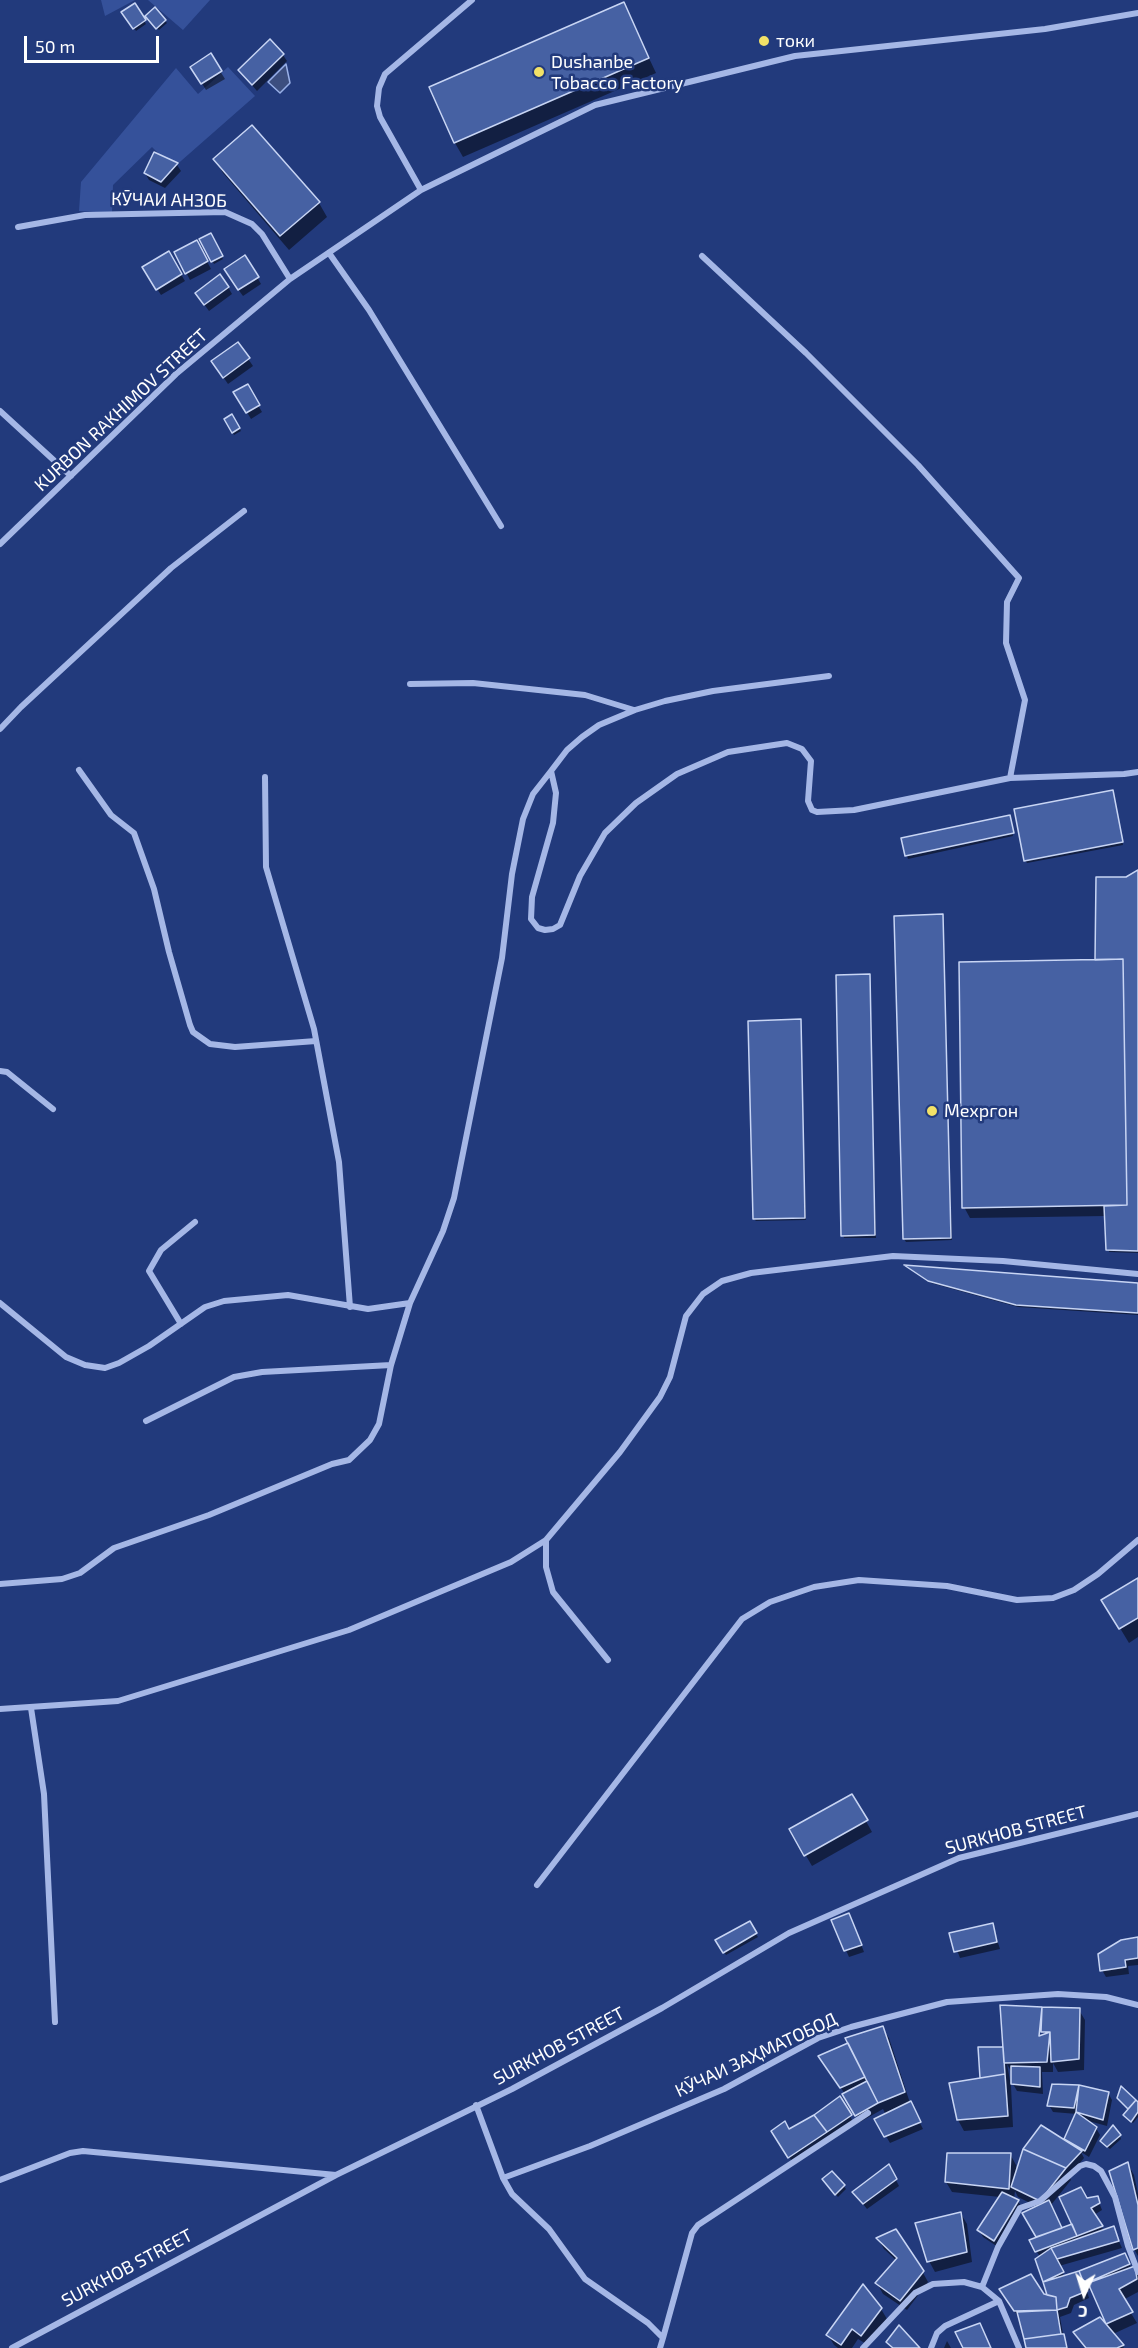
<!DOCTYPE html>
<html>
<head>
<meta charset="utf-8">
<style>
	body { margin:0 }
	#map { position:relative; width:1138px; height:2348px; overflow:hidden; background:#223a7c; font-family:"Exo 2",sans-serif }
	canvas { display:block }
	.north { position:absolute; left:1054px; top:2264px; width:60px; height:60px; -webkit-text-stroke:4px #223a7c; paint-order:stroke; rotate:184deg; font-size:16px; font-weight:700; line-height:24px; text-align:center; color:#fff }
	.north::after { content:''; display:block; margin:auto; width:21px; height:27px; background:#fff; clip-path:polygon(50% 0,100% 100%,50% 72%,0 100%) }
	.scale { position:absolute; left:24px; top:36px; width:135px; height:27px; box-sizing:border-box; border:3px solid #fff; border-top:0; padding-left:8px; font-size:18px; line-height:21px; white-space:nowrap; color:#fff; -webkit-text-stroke:4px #223a7c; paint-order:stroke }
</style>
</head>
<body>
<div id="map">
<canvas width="1138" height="2348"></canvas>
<div class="north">С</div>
<div class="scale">50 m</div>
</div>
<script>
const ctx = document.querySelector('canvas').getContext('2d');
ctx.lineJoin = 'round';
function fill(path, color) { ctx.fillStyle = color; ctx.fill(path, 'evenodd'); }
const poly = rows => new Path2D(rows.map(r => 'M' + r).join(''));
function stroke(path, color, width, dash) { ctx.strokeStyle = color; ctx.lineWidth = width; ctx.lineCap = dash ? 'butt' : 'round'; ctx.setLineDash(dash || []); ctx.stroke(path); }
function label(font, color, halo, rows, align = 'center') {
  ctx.font = font + ' "Exo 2",sans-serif'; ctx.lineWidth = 5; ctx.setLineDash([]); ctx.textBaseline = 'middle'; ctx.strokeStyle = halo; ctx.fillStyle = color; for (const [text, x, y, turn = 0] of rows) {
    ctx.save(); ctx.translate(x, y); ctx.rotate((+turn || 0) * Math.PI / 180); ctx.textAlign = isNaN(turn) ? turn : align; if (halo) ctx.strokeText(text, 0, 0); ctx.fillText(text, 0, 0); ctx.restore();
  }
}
fill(poly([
	[101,0,135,0,105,16],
	[148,0,210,0,183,30],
	[228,67,255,96,173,168,152,147,113,185,112,213,79,211,81,182,176,68,198,94]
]), '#35519a');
const water = poly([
	[286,64,290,83,280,93,268,82,286,64]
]);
fill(water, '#3c4e7f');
stroke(water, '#99b0e7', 1.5);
fill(poly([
	[623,3,656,73,463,157,455,143],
	[134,5,146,24,136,31,124,12],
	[149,19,165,21,167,23,159,30],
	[210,55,225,79,206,90,192,67],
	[283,55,287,61,257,91,239,70],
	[155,154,177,165,181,171,165,188,149,180,145,173],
	[215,159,319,203,327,217,289,250,223,173],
	[211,235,223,259,214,264,201,240],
	[197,242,211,269,190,280,176,253],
	[168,253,185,281,161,295,144,268],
	[229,277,257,277,261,284,243,296],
	[228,287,232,294,209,311,201,300],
	[238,344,253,366,228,384,217,368],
	[247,386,262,412,251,419,235,392],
	[232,416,241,431,234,435,226,419],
	[1114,795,1123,845,1027,863,1025,860],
	[1009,817,1013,836,908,859,907,856,903,840],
	[1138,872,1138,1253,1109,1252,1106,1216,970,1218,964,1207,1096,961,1126,878],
	[942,916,952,1240,906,1242,904,1239],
	[869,976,876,1238,844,1238,843,1235],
	[800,1021,806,1220,756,1221,754,1219],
	[907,1267,1138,1285,1138,1315,1018,1307,931,1283],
	[1138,1580,1138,1637,1129,1643,1103,1600],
	[852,1796,872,1832,812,1866,791,1830],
	[833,1921,852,1921,864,1952,849,1957],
	[749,1923,758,1937,726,1955,717,1941],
	[992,1924,1000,1949,960,1958,951,1934],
	[1138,1939,1138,1965,1128,1966,1129,1974,1106,1977,1102,1970],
	[1002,2006,1079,2010,1085,2020,1084,2070,1058,2072,1053,2063,1053,2072,1042,2072,1043,2094,1017,2091,1013,2084,1012,2073,1007,2064,1011,2086,1013,2127,964,2131,958,2120,981,2078,1005,2054],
	[1040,2017,1042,2031,1056,2031,1037,2038],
	[882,2028,889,2038,910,2103,923,2129,890,2143,876,2119,886,2115,883,2109,860,2122,845,2094,824,2063],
	[1053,2086,1079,2087,1108,2093,1112,2100,1107,2126,1085,2120,1096,2128,1100,2135,1089,2157,1081,2152,1084,2158,1069,2176,1071,2180,1051,2205,1062,2229,1074,2225,1086,2200,1097,2197,1102,2210,1094,2215,1104,2231,1113,2228,1122,2248,1059,2266,1064,2276,1124,2255,1132,2269,1138,2275,1138,2292,1123,2300,1137,2323,1113,2334,1124,2348,1086,2348,1079,2339,1110,2330,1092,2289,1087,2291,1089,2298,1074,2305,1071,2313,1060,2317,1063,2334,1068,2348,1029,2348,1019,2318,1005,2296,1049,2297,1037,2259,1040,2257,1031,2241,1038,2238,1024,2213,1038,2207,1018,2197,1015,2191,1014,2199,1018,2201,1022,2208,998,2247,983,2237,979,2230,1000,2197,952,2192,946,2182,1010,2154,1016,2165,1016,2172,1065,2141,1077,2114,1053,2112,1049,2105],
	[1121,2089,1138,2104,1138,2117,1133,2123,1127,2118,1130,2110,1120,2101],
	[839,2098,854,2123,793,2163,773,2131,788,2131,814,2117],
	[1120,2136,1121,2139,1110,2149,1102,2142],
	[1128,2164,1134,2175,1138,2194,1138,2256,1134,2249],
	[889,2166,899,2186,867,2209,854,2193],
	[832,2173,846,2189,838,2197,826,2183],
	[961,2214,967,2224,972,2262,935,2272,929,2261],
	[878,2239,922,2271,928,2282,907,2310,883,2294,877,2283,897,2261,884,2249],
	[881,2309,887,2319,868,2345,858,2339,852,2348,838,2348,834,2345,828,2335],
	[947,2341,951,2348,944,2348]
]), '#0007');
const building = poly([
	[624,2,649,58,454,143,429,87,624,2],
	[135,3,146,20,133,29,121,12,135,3],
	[155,7,166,20,156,29,145,16,155,7],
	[270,39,284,54,252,85,238,70,270,39],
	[211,53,222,71,201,84,190,67,211,53],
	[252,125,320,202,280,236,213,159,252,125],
	[154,152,178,163,161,182,144,173,154,152],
	[211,233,223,256,211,262,199,239,211,233],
	[197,240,208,261,185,274,174,252,197,240],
	[169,251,182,274,156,290,142,267,169,251],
	[245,255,259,277,238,290,224,269,245,255],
	[220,274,229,287,204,305,195,293,220,274],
	[238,342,250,358,223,378,211,361,238,342],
	[248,384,260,405,246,413,233,392,248,384],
	[232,414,240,428,232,433,224,419,232,414],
	[1113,790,1123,842,1024,861,1014,809,1113,790],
	[1010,815,1014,833,905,856,901,838,1010,815],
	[1138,870,1138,1251,1106,1250,1104,1206,1127,1205,1123,959,1095,960,1096,877,1126,877,1138,870],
	[943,914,951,1238,903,1239,894,916,943,914],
	[1123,959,1127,1205,962,1208,959,962,1123,959],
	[870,974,875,1235,841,1236,836,975,870,974],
	[801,1019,805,1218,753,1219,748,1021,801,1019],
	[904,1265,1138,1283,1138,1313,1016,1305,928,1281,904,1265],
	[1138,1578,1138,1618,1119,1629,1101,1600,1138,1578],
	[852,1794,868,1820,804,1856,789,1829,852,1794],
	[849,1913,862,1945,844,1951,831,1920,849,1913],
	[750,1921,757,1933,723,1953,715,1940,750,1921],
	[993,1923,997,1942,954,1952,949,1933,993,1923],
	[1138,1937,1138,1958,1125,1960,1126,1967,1100,1971,1098,1954,1121,1940,1138,1937],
	[1000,2005,1042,2007,1039,2036,1050,2032,1047,2062,1004,2063,1000,2005],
	[1042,2007,1080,2008,1079,2059,1051,2062,1050,2032,1041,2032,1042,2007],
	[883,2026,905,2092,878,2103,845,2038,883,2026],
	[848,2043,865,2077,840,2088,818,2056,848,2043],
	[978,2047,1003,2047,1005,2074,980,2078,978,2047],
	[1011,2066,1040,2067,1040,2087,1011,2084,1011,2066],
	[1005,2074,1008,2116,957,2120,949,2083,1005,2074],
	[867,2081,878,2103,855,2116,842,2094,867,2081],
	[1052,2084,1079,2085,1074,2108,1047,2106,1052,2084],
	[1079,2085,1109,2092,1103,2120,1076,2112,1079,2085],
	[1121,2086,1136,2100,1128,2109,1117,2098,1121,2086],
	[840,2096,852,2115,827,2132,814,2115,840,2096],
	[1136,2100,1138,2102,1138,2112,1131,2122,1123,2115,1136,2100],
	[911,2101,921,2122,884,2137,874,2119,911,2101],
	[1076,2112,1097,2127,1085,2151,1064,2139,1076,2112],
	[814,2115,827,2132,788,2158,771,2131,785,2121,789,2129,814,2115],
	[1041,2125,1082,2151,1066,2168,1023,2149,1041,2125],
	[1113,2125,1121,2135,1107,2147,1100,2141,1113,2125],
	[1023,2149,1066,2168,1040,2201,1011,2187,1023,2149],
	[947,2153,1011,2153,1009,2189,945,2182,947,2153],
	[1128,2162,1138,2205,1138,2248,1133,2250,1109,2171,1128,2162],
	[889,2164,897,2179,863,2204,852,2192,889,2164],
	[832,2171,845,2185,835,2195,822,2179,832,2171],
	[1081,2187,1087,2198,1098,2196,1100,2203,1091,2208,1103,2226,1077,2236,1059,2197,1081,2187],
	[1002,2192,1019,2200,994,2241,977,2230,1002,2192],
	[1049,2200,1062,2228,1036,2237,1022,2213,1049,2200],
	[961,2212,967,2252,927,2262,915,2223,961,2212],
	[1072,2224,1077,2236,1035,2252,1029,2240,1072,2224],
	[1114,2226,1119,2241,1057,2259,1051,2248,1114,2226],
	[896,2229,924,2271,900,2301,875,2283,897,2258,876,2238,896,2229],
	[1051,2248,1064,2272,1043,2282,1035,2259,1051,2248],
	[1125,2253,1130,2264,1084,2284,1079,2271,1125,2253],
	[1135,2266,1137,2279,1119,2289,1133,2312,1106,2324,1088,2283,1135,2266],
	[1079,2271,1087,2291,1070,2298,1067,2307,1057,2310,1056,2297,1047,2295,1043,2282,1079,2271],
	[1031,2274,1044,2294,1056,2297,1057,2310,1014,2311,999,2289,1031,2274],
	[863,2284,882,2308,861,2336,852,2329,841,2345,826,2335,863,2284],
	[1057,2310,1061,2334,1024,2339,1017,2312,1057,2310],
	[1100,2317,1124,2345,1117,2348,1086,2348,1073,2332,1100,2317],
	[980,2323,991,2348,963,2348,955,2332,980,2323],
	[899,2325,920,2348,893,2348,886,2342,899,2325],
	[1061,2334,1064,2334,1067,2348,1026,2348,1024,2339,1061,2334]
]);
fill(building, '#4661a3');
stroke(building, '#c8d5f4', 1.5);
stroke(poly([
	[421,190,380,117,377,106,379,88,385,74,472,0],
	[18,227,85,215,225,212,252,224,262,234,290,279],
	[329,253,369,310,501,526],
	[702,256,806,353,918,465,1019,578,1007,602,1006,643,1025,700,1010,778],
	[0,411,71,476],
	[0,544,176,374,290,279,421,190,595,105,795,56,1045,29,1138,13],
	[410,684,473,683,585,695,634,710],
	[0,729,21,707,171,568,244,511],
	[79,770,111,815,134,833,154,889,169,952,190,1025,193,1032,210,1044,235,1047,316,1041],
	[551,771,567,750,582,737,599,725,635,710,665,701,713,691,829,676],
	[265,777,266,867,314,1029,339,1162,350,1307],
	[0,1071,7,1072,53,1109],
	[0,1303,66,1357,85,1365,105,1368,119,1363,149,1346,205,1307,224,1301,288,1295,368,1309,410,1303,443,1231,454,1198,502,958,512,874,523,819,533,794,551,771,556,793,553,823,532,897,531,919,538,928,545,930,553,929,560,925,580,876,605,833,636,803,677,774,728,752,787,743,802,749,811,761,808,801,812,810,817,812,854,810,1010,778,1124,774,1138,772],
	[181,1324,149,1271,161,1250,195,1222],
	[146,1421,234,1377,262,1372,391,1365],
	[546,1540,546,1567,553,1592,608,1660],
	[0,1584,62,1579,80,1573,114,1548,209,1515,332,1464,349,1460,370,1440,379,1424,391,1365,410,1303],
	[31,1708,44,1794,55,2022],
	[0,1709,118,1701,349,1630,511,1562,546,1540,620,1452,660,1397,670,1377,686,1316,703,1294,722,1281,751,1273,893,1256,1003,1261,1138,1274],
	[537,1885,742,1619,770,1602,814,1587,859,1580,947,1586,1017,1600,1053,1598,1074,1590,1098,1574,1138,1540],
	[476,2105,503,2178,512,2194,549,2229,585,2279,648,2323,663,2338,660,2348],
	[503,2178,590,2146,724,2089,818,2038,851,2027,947,2002,1058,1994,1106,1997,1138,2005],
	[0,2180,70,2153,83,2151,336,2175],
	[982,2287,998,2247,1020,2208,1040,2201,1080,2166,1086,2164,1094,2166,1101,2171,1115,2197,1128,2246,1138,2272],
	[663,2338,692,2233,698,2225,868,2113],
	[12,2348,336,2175,512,2089,662,2008,789,1933,959,1858,1138,1814],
	[863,2348,915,2293,933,2284,964,2282,982,2287,999,2301,1019,2348],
	[931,2348,937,2333,945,2326,999,2301]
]), '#a5b7e6', 6);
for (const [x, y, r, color] of [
	[764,41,6,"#f2e167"],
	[539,72,6,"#f2e167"],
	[932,1111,6,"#f2e167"]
]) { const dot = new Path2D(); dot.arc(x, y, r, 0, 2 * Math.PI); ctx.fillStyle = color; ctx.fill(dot); stroke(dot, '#223a7c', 2); }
label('18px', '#fff', '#223a7c', [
	["токи",776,41],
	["Dushanbe",551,62],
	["Tobacco Factory",551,83],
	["Мехргон",944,1111]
], 'left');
label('18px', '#fff', '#223a7c', [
	["КӮЧАИ АНЗОБ",169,200,1],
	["KURBON RAKHIMOV STREET",121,410,-43],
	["SURKHOB STREET",1016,1830,-15],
	["SURKHOB STREET",559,2046,-28],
	["КӮЧАИ ЗАҲМАТОБОД",756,2055,-25],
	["SURKHOB STREET",127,2268,-28]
]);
</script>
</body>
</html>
